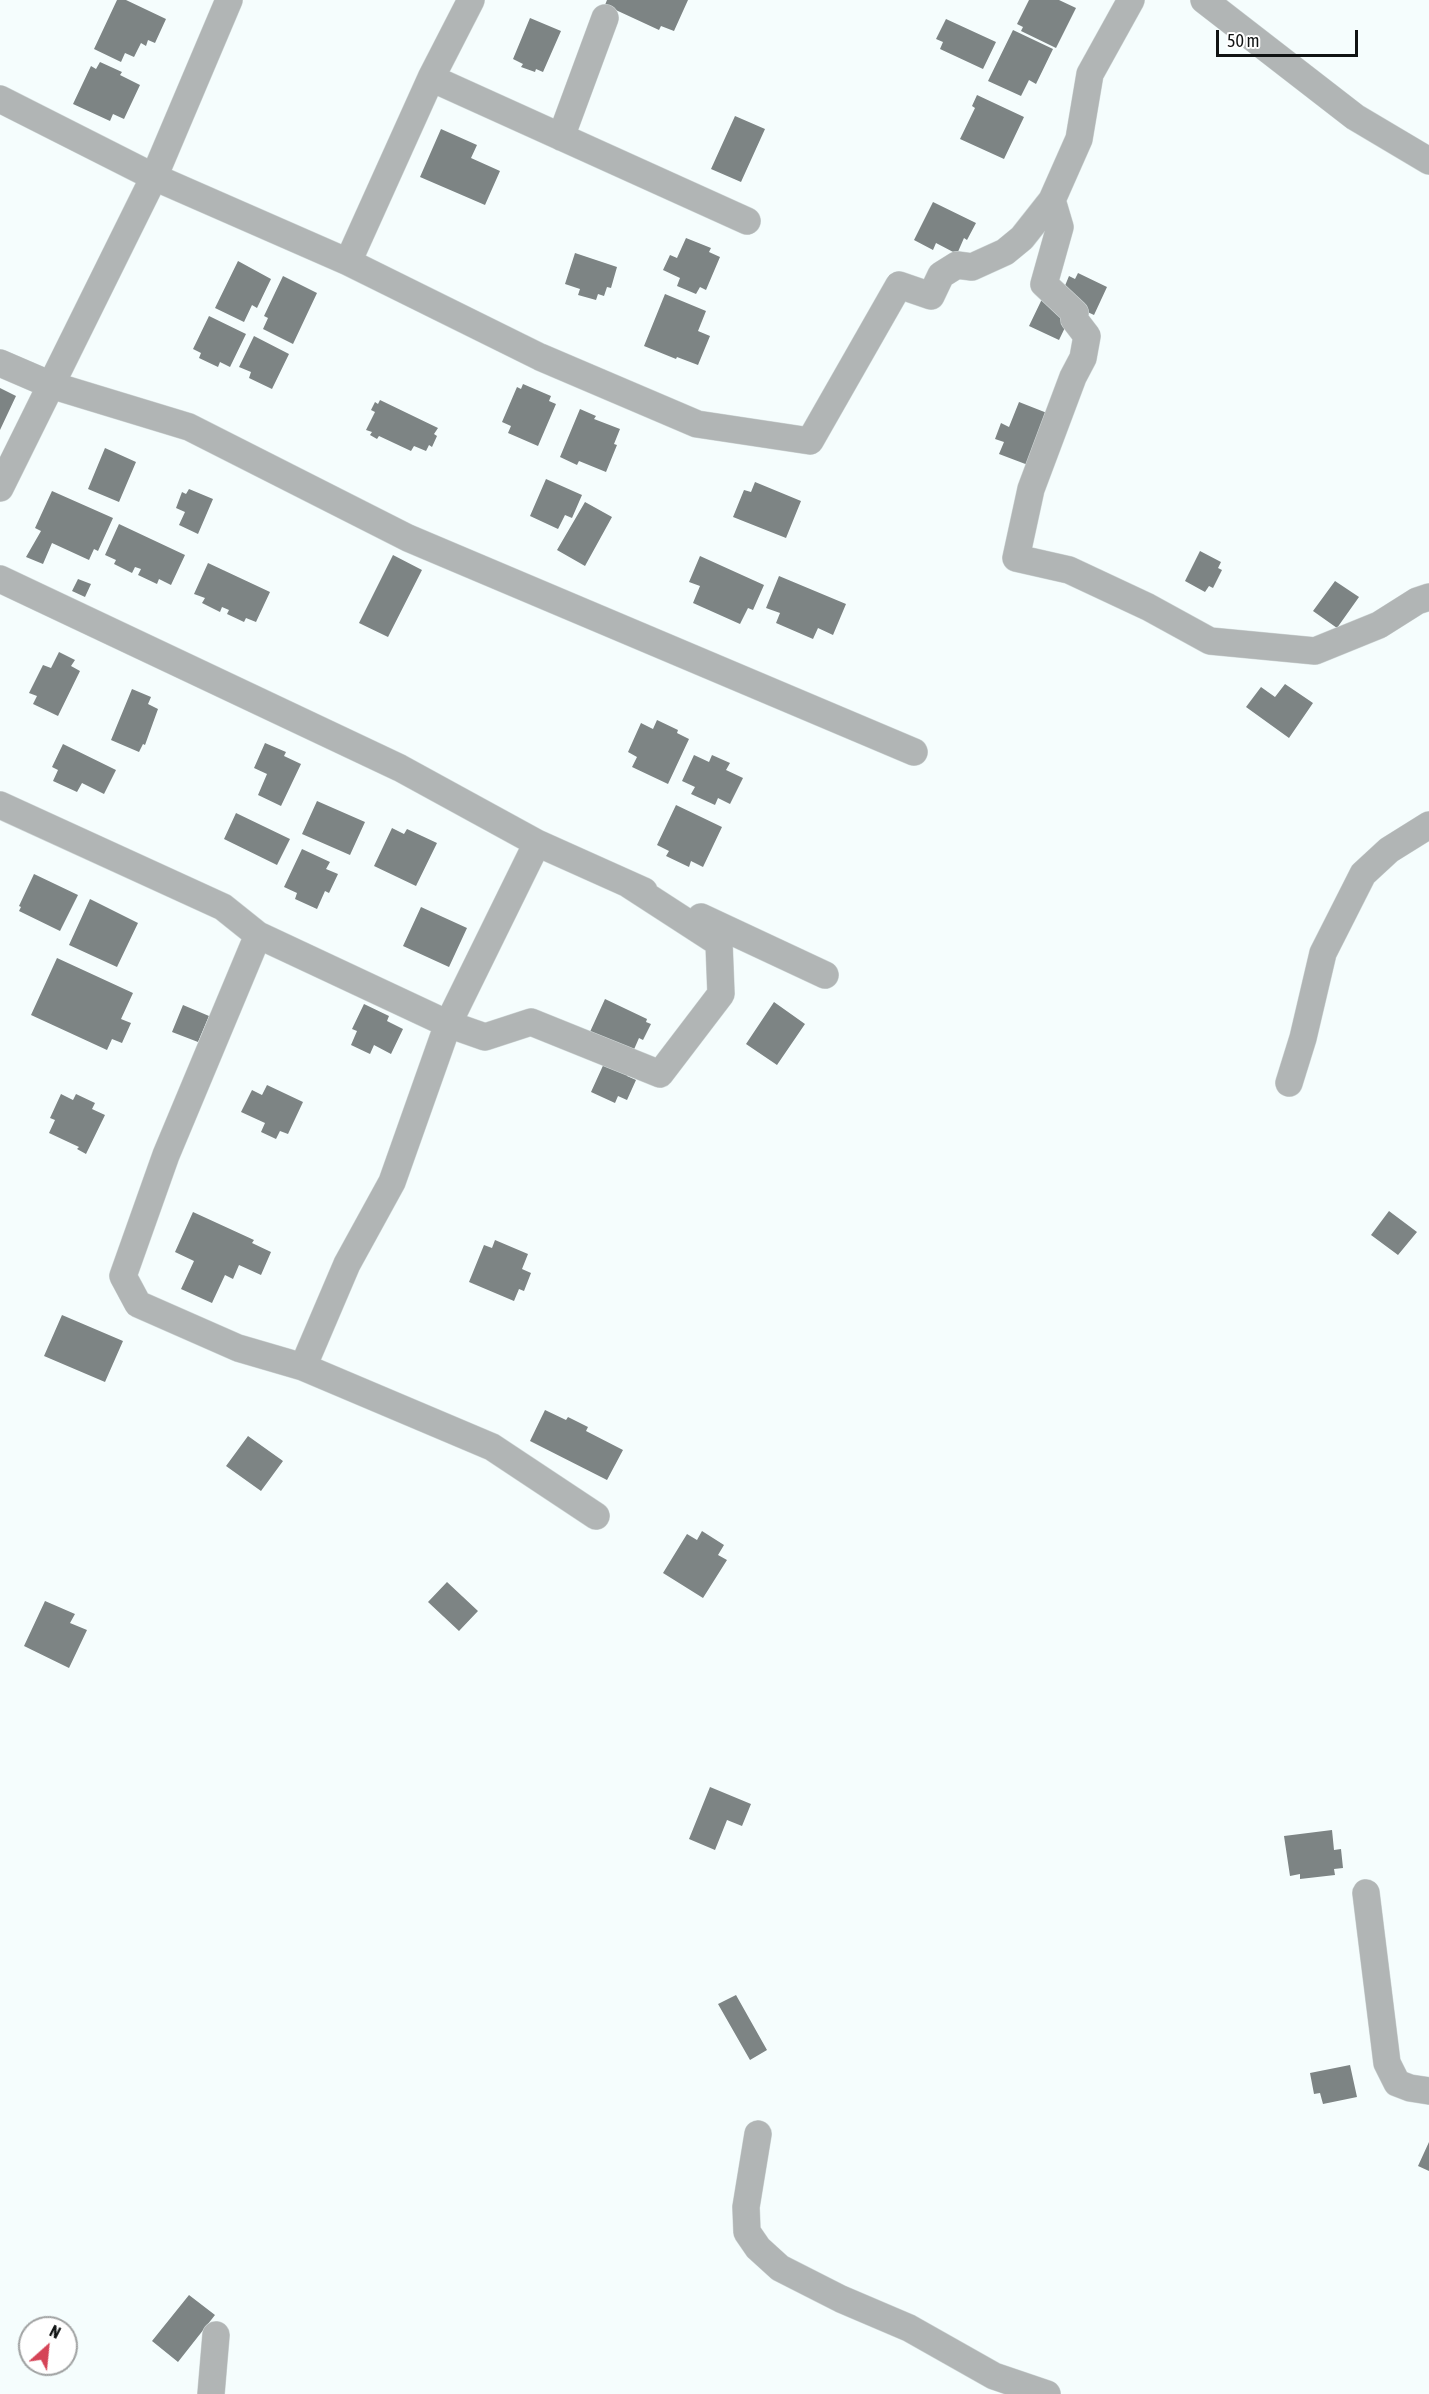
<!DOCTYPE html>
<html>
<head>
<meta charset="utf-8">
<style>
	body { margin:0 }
	#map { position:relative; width:1429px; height:2394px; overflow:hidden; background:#f5fdfd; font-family:"Asap Condensed",sans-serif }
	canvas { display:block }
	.north { position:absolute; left:18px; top:2316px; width:60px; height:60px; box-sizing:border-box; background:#fff; border:2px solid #9fa1a1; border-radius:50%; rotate:27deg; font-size:16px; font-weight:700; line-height:24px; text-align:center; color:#101313 }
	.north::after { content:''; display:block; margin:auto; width:21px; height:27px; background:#d54457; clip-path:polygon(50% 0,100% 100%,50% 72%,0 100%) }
	.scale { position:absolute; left:1216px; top:30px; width:142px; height:27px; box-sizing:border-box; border:3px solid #101313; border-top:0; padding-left:8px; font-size:18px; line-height:21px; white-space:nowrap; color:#101313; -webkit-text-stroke:4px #fff; paint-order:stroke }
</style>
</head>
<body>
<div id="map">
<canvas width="1429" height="2394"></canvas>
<div class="north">N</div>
<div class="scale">50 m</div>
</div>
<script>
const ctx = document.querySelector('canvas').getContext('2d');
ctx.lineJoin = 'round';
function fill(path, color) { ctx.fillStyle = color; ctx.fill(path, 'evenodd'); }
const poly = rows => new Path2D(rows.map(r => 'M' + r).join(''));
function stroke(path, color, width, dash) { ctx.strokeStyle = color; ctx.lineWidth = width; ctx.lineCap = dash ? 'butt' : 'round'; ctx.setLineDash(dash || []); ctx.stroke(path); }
fill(poly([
	[117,0,126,0,166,19,155,43,148,40,146,46,141,43,134,57,125,53,121,62,94,49],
	[607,0,688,0,674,31,661,26,659,30,605,5],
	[1029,0,1059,0,1076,8,1056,48,1021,31,1023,27,1017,24],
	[530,18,561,31,543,72,536,69,535,72,521,67,523,64,513,59],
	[946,19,996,42,983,69,940,49,943,42,936,39],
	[1013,30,1053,49,1036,84,1029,80,1021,96,988,81],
	[100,62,122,72,120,75,140,85,124,119,113,114,110,121,73,104,91,66,96,69],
	[977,95,1024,117,1004,159,960,139,975,108,972,106],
	[735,116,765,129,741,182,711,169],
	[441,129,477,145,471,158,500,171,485,205,420,177],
	[933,202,976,223,967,240,964,238,957,254,936,243,933,250,914,240],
	[686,238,711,248,709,252,720,257,706,290,700,287,696,294,677,286,680,278,663,270,670,255,677,258],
	[575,253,617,267,611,288,607,287,604,296,598,294,596,300,578,295,580,289,565,284],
	[238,261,271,279,257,308,252,305,244,322,215,308],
	[1078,273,1107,287,1094,315,1064,301,1062,293,1069,276,1075,279],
	[283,276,317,293,293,344,263,329,268,318,264,316],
	[665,294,706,311,698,331,710,336,698,365,677,357,676,359,644,346],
	[1042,299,1072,313,1059,340,1029,326],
	[209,316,246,334,230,367,220,362,218,367,199,358,201,353,193,349],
	[254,336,289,354,272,389,249,378,251,372,239,367],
	[523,384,551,396,549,401,556,404,538,446,508,433,511,426,502,422,517,387,521,389],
	[0,388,16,396,0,430],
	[380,400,438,428,434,434,437,436,432,447,429,445,426,451,414,446,411,451,379,436,377,439,370,435,372,432,366,430,375,412,371,410,375,402,378,404],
	[1019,402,1047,413,1028,465,999,454,1004,442,995,439,1001,423,1009,427],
	[580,409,596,416,594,419,620,429,614,444,617,445,606,472,579,461,577,465,560,457],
	[105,448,136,462,119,502,88,489],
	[546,479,582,495,572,518,565,515,558,529,530,516],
	[755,482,801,501,786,538,733,517,744,490,751,492],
	[189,489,213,499,198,534,179,525,185,512,176,508,182,492,186,494],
	[52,491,113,518,98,551,94,549,89,560,52,543,43,564,26,557,41,531,35,528],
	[585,502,612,517,585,566,557,550],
	[119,524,185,555,171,585,159,579,157,584,138,575,141,569,135,567,132,573,114,564,116,560,105,555],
	[1200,551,1221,562,1218,568,1222,570,1213,588,1209,586,1205,592,1185,581],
	[393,555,422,570,388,637,359,623],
	[700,556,764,585,753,610,748,608,740,624,693,603,700,586,689,582],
	[208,563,270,592,256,622,246,618,244,622,227,614,229,610,222,607,220,612,202,603,205,598,194,594],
	[779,576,846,604,833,635,818,628,813,639,776,623,780,613,766,608],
	[78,579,91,584,85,597,72,591],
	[1335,581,1359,597,1337,628,1313,611],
	[59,652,75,660,71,666,80,671,58,716,33,704,37,696,29,693,43,665,51,668],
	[1285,684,1313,703,1289,738,1246,707,1261,687,1275,697],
	[132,689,151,697,148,704,158,709,145,745,143,744,139,752,111,740],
	[657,720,678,730,677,733,689,739,668,784,632,767,637,757,628,752,641,723,653,729],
	[265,743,286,752,284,756,301,764,281,806,258,795,267,774,254,768],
	[63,744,116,770,104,794,82,783,77,792,53,781,58,770,52,767],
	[694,755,709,762,712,755,730,763,726,770,743,778,730,804,718,798,715,805,691,794,695,787,682,781],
	[317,801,365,822,350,855,302,834],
	[676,805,722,827,703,867,691,861,689,867,666,856,669,851,657,845],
	[236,813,290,839,277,865,224,839],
	[392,828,404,834,407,829,437,843,416,886,374,866],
	[302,849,330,862,326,869,338,874,329,893,325,891,317,909,295,899,297,893,284,887],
	[34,874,78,895,60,931,19,911,21,907,19,906],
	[90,899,138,923,117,967,69,945],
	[421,907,467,928,449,967,403,946],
	[57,958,133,993,121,1019,131,1023,122,1043,112,1039,107,1050,31,1015],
	[605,999,647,1019,646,1022,651,1024,643,1040,639,1038,632,1054,589,1034],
	[774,1002,805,1024,777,1065,746,1044],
	[364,1004,389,1016,387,1021,403,1029,391,1054,374,1045,370,1054,351,1045,357,1031,352,1029],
	[183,1005,209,1016,198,1042,172,1032],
	[606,1059,630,1069,627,1076,636,1080,627,1100,618,1096,615,1103,591,1092],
	[267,1085,303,1102,288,1134,280,1131,276,1139,261,1132,265,1123,241,1112,252,1090,262,1095],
	[61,1094,73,1100,76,1094,95,1103,92,1109,105,1115,86,1154,77,1149,79,1147,49,1133,55,1120,50,1118],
	[1389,1211,1417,1232,1398,1255,1371,1235],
	[193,1212,254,1240,252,1243,271,1252,261,1275,239,1265,233,1279,225,1275,212,1303,181,1289,194,1261,175,1252],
	[495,1240,528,1254,522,1269,531,1273,524,1291,519,1289,514,1301,469,1282,484,1245,492,1248],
	[62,1315,123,1341,105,1382,44,1356],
	[545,1410,566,1420,568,1417,588,1427,586,1431,623,1450,607,1480,530,1441],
	[248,1436,283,1461,261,1491,226,1466],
	[702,1531,724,1545,718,1555,727,1560,703,1598,663,1573,687,1534,697,1540],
	[447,1582,478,1611,459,1631,428,1602],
	[45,1601,75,1614,70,1623,87,1630,69,1668,24,1646],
	[710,1787,751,1804,742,1826,727,1820,715,1850,689,1839],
	[1332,1830,1334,1850,1341,1849,1343,1868,1334,1869,1335,1875,1300,1879,1300,1874,1290,1876,1284,1836],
	[736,1995,767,2050,750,2060,718,2004],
	[1350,2065,1357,2097,1323,2104,1320,2093,1314,2094,1310,2073],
	[1429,2142,1429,2171,1418,2166],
	[189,2295,215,2315,178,2362,152,2341]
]), '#7d8484');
const minor = poly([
	[1204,0,1355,117,1429,161],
	[431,78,747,221],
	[0,99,154,177,348,262,540,357,697,424,810,441,899,285,931,296,941,275,957,265,972,267,1005,252,1022,238,1052,200,1079,139,1090,74,1131,0],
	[561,137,605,18],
	[1052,200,1060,227,1044,284,1075,313,1074,319,1087,336,1083,358,1073,377,1031,489,1016,558,1069,570,1148,607,1210,641,1315,651,1379,625,1417,601,1429,597],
	[348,262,431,78,471,0],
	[0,363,51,385,189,427,408,538,914,752],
	[0,488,154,177,229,0],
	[0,579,400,768,537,843,644,891],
	[0,805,223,907,258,935,448,1024,485,1037,531,1022,660,1074,721,994,719,943,628,884],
	[701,917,825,975],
	[258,935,166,1155,123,1276,138,1304,238,1348,303,1367,492,1447,596,1516],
	[1289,1083,1303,1038,1323,953,1363,874,1389,850,1429,825],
	[303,1367,347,1264,392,1182,448,1024,537,843],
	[1366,1893,1387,2063,1397,2083,1410,2088,1429,2091],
	[758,2134,746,2207,747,2232,758,2248,780,2268,841,2299,909,2328,994,2376,1047,2394],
	[211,2394,216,2335]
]);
stroke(minor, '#d0d8d8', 28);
stroke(minor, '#b1b5b5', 27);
</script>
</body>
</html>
